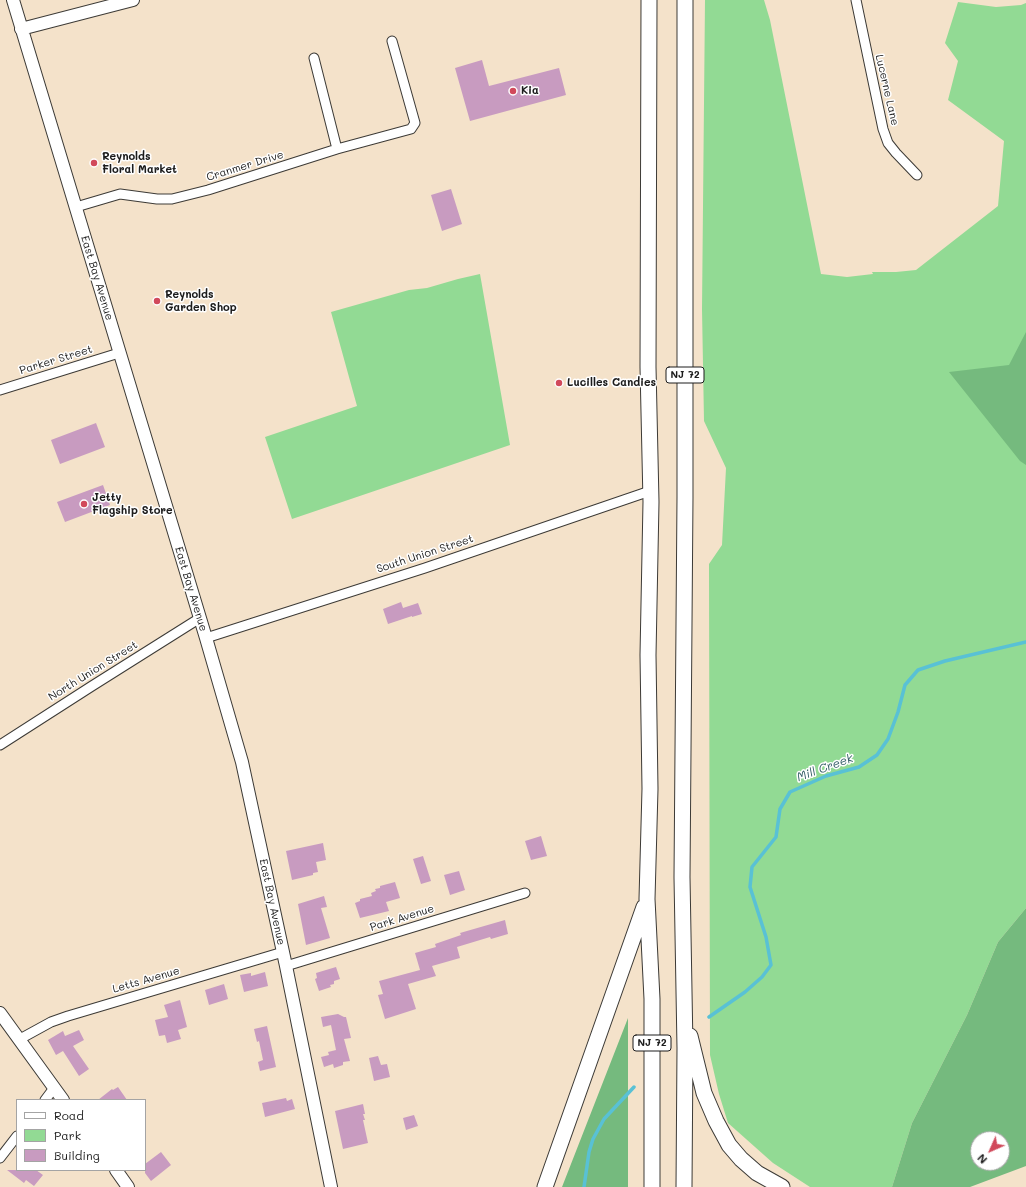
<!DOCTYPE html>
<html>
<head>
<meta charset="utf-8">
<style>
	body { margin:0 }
	#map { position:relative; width:1026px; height:1187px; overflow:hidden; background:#f4e2ca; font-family:Mali,sans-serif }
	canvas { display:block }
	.legend { position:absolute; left:16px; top:1099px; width:130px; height:72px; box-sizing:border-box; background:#fff; border:1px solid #a4a4a4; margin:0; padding:5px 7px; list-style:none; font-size:12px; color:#1c1c1c }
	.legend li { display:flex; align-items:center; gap:8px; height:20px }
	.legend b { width:20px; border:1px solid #a4a4a4 }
	.north { position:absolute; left:970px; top:1131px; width:40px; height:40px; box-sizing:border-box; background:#fff; border:1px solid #a4a4a4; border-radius:50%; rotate:225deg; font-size:11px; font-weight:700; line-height:16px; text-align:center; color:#1c1c1c }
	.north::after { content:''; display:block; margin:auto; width:14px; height:18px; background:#d1495b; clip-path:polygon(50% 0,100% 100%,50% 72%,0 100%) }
</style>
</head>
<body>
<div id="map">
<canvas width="1026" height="1187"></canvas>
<ul class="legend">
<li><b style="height:5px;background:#fff"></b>Road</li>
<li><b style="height:11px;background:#92da94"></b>Park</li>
<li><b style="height:11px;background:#c89bc0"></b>Building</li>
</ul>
<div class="north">N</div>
</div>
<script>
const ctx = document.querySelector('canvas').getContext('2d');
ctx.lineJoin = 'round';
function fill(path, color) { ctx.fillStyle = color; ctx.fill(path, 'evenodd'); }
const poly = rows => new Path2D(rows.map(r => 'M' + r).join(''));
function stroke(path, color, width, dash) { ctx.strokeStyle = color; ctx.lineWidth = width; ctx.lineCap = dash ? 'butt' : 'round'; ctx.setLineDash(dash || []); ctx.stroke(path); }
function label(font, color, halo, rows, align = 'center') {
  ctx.font = font + ' Mali,sans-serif'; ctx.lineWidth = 3; ctx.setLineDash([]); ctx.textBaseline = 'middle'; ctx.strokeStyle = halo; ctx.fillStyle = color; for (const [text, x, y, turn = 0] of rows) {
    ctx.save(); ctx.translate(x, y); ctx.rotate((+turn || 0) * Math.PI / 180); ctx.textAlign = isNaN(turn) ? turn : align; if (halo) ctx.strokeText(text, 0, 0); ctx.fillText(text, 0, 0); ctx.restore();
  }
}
fill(poly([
	[705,0,764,0,770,20,821,274,847,277,873,274,872,272,896,272,916,270,998,206,1004,141,948,100,958,61,945,43,958,2,996,7,1021,5,1026,3,1026,908,998,942,967,1015,912,1123,892,1187,810,1187,773,1163,728,1123,719,1094,710,1055,709,564,722,545,726,468,704,421,702,309],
	[480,274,510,445,292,519,265,437,357,406,331,312,409,290,427,288,458,279]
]), '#92da94');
fill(poly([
	[1026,332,1026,465,1020,461,949,372,1009,365],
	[1026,908,1026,1166,970,1187,892,1187,912,1123,967,1015,998,942],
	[978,1139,1002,1139,1002,1163,978,1163],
	[628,1018,628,1187,562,1187]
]), '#75ba7e');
stroke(poly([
	[709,1017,745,992,762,977,771,965,766,937,750,887,752,867,776,837,780,809,790,792,826,776,859,767,877,755,888,739,898,712,905,685,918,670,945,661,1026,642],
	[584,1187,589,1152,593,1139,604,1119,634,1087]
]), '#59c1d5', 3.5);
fill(poly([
	[482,60,489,86,559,68,566,95,470,121,455,68],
	[451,189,462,224,442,231,431,195],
	[96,423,105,447,60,464,51,440],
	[103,485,110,505,65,522,57,502],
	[401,602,403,608,418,603,422,614,412,617,412,616,388,624,383,609],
	[541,836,547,856,531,860,525,841],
	[323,843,326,860,316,862,318,872,313,873,313,875,292,880,286,851],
	[423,856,431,881,421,884,413,859],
	[459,871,465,890,450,895,444,875],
	[395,882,400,898,386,902,389,911,360,918,355,903,360,901,360,899,372,896,371,893,376,891,375,889,380,888,380,886],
	[324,896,327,907,321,908,330,938,306,945,298,904],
	[505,920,508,934,491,939,490,937,457,947,460,958,432,966,436,976,408,984,416,1009,385,1019,378,995,383,994,379,981,420,970,415,953,436,947,435,944,461,935,460,933],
	[336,967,340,979,334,981,334,984,330,985,331,987,319,991,315,979,317,978,316,973],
	[265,972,268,986,244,992,240,975,251,973,251,976],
	[224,984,228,999,209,1005,205,990],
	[180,1000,187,1027,178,1030,181,1039,167,1043,165,1035,159,1036,155,1020,168,1017,164,1005],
	[338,1014,344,1017,346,1017,351,1038,344,1039,350,1061,343,1062,343,1065,334,1068,333,1064,324,1067,321,1057,329,1055,328,1052,336,1050,331,1025,323,1027,321,1017],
	[267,1026,276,1067,260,1071,258,1062,263,1060,259,1041,257,1042,254,1029],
	[79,1030,84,1040,73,1046,89,1069,79,1076,63,1051,56,1055,48,1040,63,1031,65,1036],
	[378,1056,381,1065,387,1064,390,1077,374,1081,369,1058],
	[118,1087,127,1100,98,1100,112,1089,113,1090],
	[286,1098,287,1101,292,1099,295,1109,265,1117,262,1103],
	[363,1104,365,1114,363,1114,365,1120,363,1120,368,1143,343,1149,335,1111],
	[414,1115,418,1126,406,1130,403,1118],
	[161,1152,171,1165,151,1181,145,1173,145,1164],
	[7,1170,36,1170,43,1175,34,1186,26,1180,24,1183]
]), '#c89bc0');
const minor = poly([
	[856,0,883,129,888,143,896,153,917,175],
	[314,58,337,149],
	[76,207,120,194,157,199,172,199,208,190,337,149,411,129,415,123,392,41],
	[0,390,119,353],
	[206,638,425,568,650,491],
	[0,745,92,686,200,618],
	[286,966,525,893],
	[20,1039,51,1022,68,1016,283,952],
	[45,1100,54,1088],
	[0,1158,17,1136]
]);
const tertiary = poly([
	[13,0,206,638,242,762,286,966,331,1187],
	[21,29,133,0],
	[0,1013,63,1100],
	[116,1170,128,1187]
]);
const trunk = poly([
	[649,0,648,367,651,502,648,655,650,789,647,899,652,999,652,1187],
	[690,1036,704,1093,716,1121,729,1145,741,1159,757,1173,782,1187],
	[545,1187,644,907],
	[684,1187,685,1048,682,877,685,497,685,0]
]);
stroke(minor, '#3c3a36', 11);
stroke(tertiary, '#3c3a36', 14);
stroke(trunk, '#3c3a36', 17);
stroke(minor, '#fff', 9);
stroke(tertiary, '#fff', 12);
stroke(trunk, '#fff', 15);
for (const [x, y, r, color] of [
	[513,91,4,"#d1495b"],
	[94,163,4,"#d1495b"],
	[157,301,4,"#d1495b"],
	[559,383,4,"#d1495b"],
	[84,504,4,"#d1495b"]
]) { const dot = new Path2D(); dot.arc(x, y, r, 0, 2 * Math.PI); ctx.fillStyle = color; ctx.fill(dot); stroke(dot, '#fff', 1.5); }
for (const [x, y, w] of [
	[685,375,38],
	[652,1043,38]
]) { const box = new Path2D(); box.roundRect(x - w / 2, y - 8, w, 16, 3); ctx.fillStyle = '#fff'; ctx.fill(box); stroke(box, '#1c1c1c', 1); }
label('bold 10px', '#1c1c1c', null, [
	["NJ 72",685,375],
	["NJ 72",652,1043]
]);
label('11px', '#1c1c1c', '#fff', [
	["Lucerne Lane",887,90,77],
	["Cranmer Drive",245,166,-17],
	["East Bay Avenue",97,278,73],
	["Parker Street",56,360,-17],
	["South Union Street",425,554,-18],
	["East Bay Avenue",191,589,73],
	["North Union Street",93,671,-32],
	["East Bay Avenue",272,902,78],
	["Park Avenue",402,918,-17],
	["Letts Avenue",146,980,-16]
]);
label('bold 11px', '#1c1c1c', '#fff', [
	["Kia",521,91],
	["Reynolds",102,157],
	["Floral Market",102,170],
	["Reynolds",165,295],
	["Garden Shop",165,308],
	["Lucilles Candies",567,383],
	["Jetty",92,498],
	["Flagship Store",92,511]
], 'left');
label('italic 12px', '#345e66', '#fff', [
	["Mill Creek",825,768,-20]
]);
</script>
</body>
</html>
